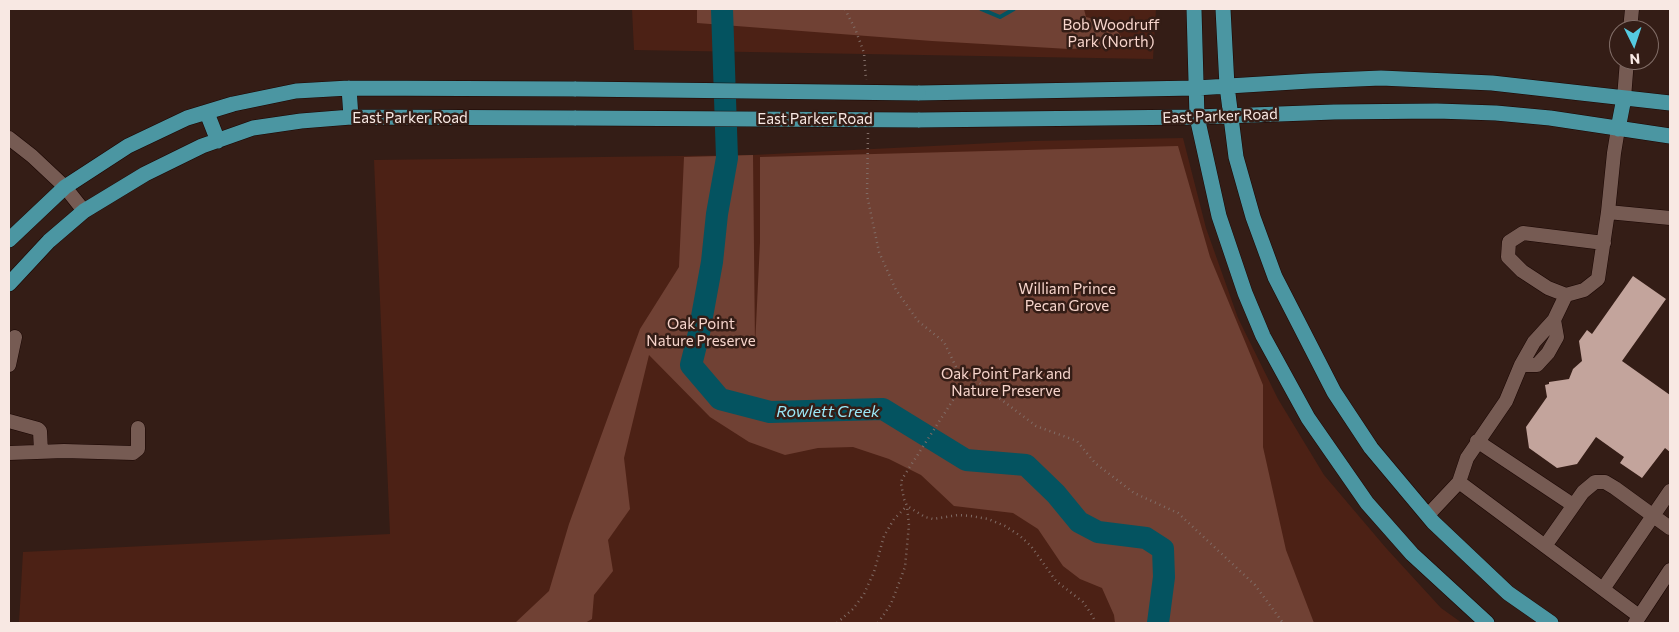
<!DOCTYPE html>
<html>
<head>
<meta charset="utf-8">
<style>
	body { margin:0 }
	#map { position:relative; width:1679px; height:632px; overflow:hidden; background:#341d16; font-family:Commissioner,sans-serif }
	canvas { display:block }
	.frame { position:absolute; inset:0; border:10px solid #f8e8e3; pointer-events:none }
	.north { position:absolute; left:1609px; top:20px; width:50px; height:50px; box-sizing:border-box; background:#341d16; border:1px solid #826e68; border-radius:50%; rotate:176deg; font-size:14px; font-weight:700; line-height:20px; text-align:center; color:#f8e8e3 }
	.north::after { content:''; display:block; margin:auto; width:18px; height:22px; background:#55cae0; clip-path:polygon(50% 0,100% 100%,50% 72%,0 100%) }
</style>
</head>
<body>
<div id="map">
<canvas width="1679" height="632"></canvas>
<div class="frame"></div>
<div class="north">N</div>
</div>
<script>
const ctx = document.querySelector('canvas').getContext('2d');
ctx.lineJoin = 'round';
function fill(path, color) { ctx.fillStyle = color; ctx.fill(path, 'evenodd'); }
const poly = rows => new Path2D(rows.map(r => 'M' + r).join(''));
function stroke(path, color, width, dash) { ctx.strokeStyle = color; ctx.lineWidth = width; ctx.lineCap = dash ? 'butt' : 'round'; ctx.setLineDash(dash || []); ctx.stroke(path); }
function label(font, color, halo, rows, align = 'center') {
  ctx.font = font + ' Commissioner,sans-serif'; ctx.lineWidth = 5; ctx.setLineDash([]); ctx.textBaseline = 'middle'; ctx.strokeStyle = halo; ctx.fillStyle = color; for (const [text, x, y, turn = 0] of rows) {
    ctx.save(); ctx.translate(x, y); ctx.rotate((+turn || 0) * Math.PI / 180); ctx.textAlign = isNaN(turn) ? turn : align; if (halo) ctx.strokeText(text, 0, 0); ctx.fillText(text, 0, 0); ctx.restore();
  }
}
fill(poly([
	[632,9,1156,9,1153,59,634,50],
	[1183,138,1206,228,1238,318,1278,399,1324,475,1386,548,1441,608,1462,623,19,623,23,552,390,534,374,160,753,155,1033,141]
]), '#4c2115');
fill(poly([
	[697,9,1084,9,1086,17,1113,24,1127,46,1069,49,932,41,697,23],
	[1178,146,1210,257,1263,385,1263,447,1286,550,1314,623,1115,623,1114,615,1102,588,1080,579,1063,566,1038,529,1013,513,954,506,921,475,889,459,853,447,818,448,785,455,749,442,710,417,649,355,624,458,630,509,608,540,613,571,594,595,592,619,585,623,515,623,549,591,569,524,640,329,679,267,684,157,753,155,755,346,760,242,760,157]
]), '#704134');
stroke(poly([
	[981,9,1000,17,1014,9]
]), '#045360', 4);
stroke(poly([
	[722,9,727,158,717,214,712,262,699,333,691,365,720,399,770,412,883,409,966,460,1026,465,1056,494,1079,522,1098,532,1146,538,1163,549,1164,577,1158,623]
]), '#045360', 22);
fill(poly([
	[1633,276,1666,299,1622,361,1670,395,1670,452,1665,448,1642,478,1620,463,1624,457,1596,437,1577,464,1557,468,1529,448,1526,427,1547,397,1545,385,1549,384,1549,382,1569,379,1573,369,1582,361,1579,341,1587,330,1592,334]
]), '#c3a49c');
const minor = poly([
	[1630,30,1632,9],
	[1624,98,1627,60],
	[9,138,32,156,65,187,84,211],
	[1608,212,1670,218],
	[1604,243,1523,233,1509,242,1508,257,1522,271,1548,288,1566,295,1584,290,1598,279,1608,212,1614,153,1618,129],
	[9,365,15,337],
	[1521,365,1537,365,1548,353,1557,337,1554,320],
	[9,421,38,429,40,431,41,452],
	[1477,441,1573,505],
	[9,453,64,451,133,453,138,449,138,428],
	[1459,482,1639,616],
	[1428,515,1459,482,1467,458,1506,401,1521,365,1534,342,1554,320,1566,295],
	[1545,546,1583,492,1595,482,1605,482,1615,488,1670,528],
	[1603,589,1670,491],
	[1635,623,1670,570]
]);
const major = poly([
	[1194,9,1197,117,1219,216,1245,293,1263,336,1308,418,1367,503,1412,554,1487,623],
	[1223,9,1227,86,1236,157,1253,217,1275,277,1334,392,1371,448,1433,522,1508,593,1551,623],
	[349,88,351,117],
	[918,93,1196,88,1310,81,1381,78,1492,83,1670,103],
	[207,113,218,141],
	[918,120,1197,117,1334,112,1437,111,1496,113,1550,118,1670,136],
	[1618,129,1624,98],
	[9,240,65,187,128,146,187,118,233,104,296,91,349,88,576,89],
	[9,284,49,241,84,211,145,174,202,146,253,128,301,121,351,117,576,118]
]);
stroke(minor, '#1a0603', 15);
stroke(major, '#1a0603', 16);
stroke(poly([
	[845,9,856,31,864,53,866,80],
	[868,133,867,195,879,252,896,290,918,321,944,342,958,371,955,397,902,479,901,484,904,499,907,506,925,517,933,519,958,515,971,516,988,519,1005,526,1019,535,1031,546,1056,581,1083,602,1092,615,1096,623],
	[958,371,973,378,1036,426,1077,441,1095,463,1134,493,1178,513,1255,585,1283,623],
	[837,623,853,609,864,594,874,572,884,536,894,519,907,506],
	[878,623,891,604,905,567,909,525,907,506]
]), '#806c66', 2.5, [1, 4]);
stroke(minor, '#765b53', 14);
stroke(major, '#4b96a2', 15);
const majorBridge = poly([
	[576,89,918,93],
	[576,118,918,120]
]);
stroke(majorBridge, '#1a0603', 16, []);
stroke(majorBridge, '#4b96a2', 15);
label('15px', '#f7d5cc', '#341d16', [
	["Bob Woodruff",1111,25],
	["Park (North)",1111,42],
	["William Prince",1067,289],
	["Pecan Grove",1067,306],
	["Oak Point",701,324],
	["Nature Preserve",701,341],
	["Oak Point Park and",1006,374],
	["Nature Preserve",1006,391]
]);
label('15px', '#f8e8e3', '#341d16', [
	["East Parker Road",1220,116,-2],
	["East Parker Road",410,118],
	["East Parker Road",815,119]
]);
label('italic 16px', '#9ae8f8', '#341d16', [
	["Rowlett Creek",828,412]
]);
</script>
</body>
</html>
